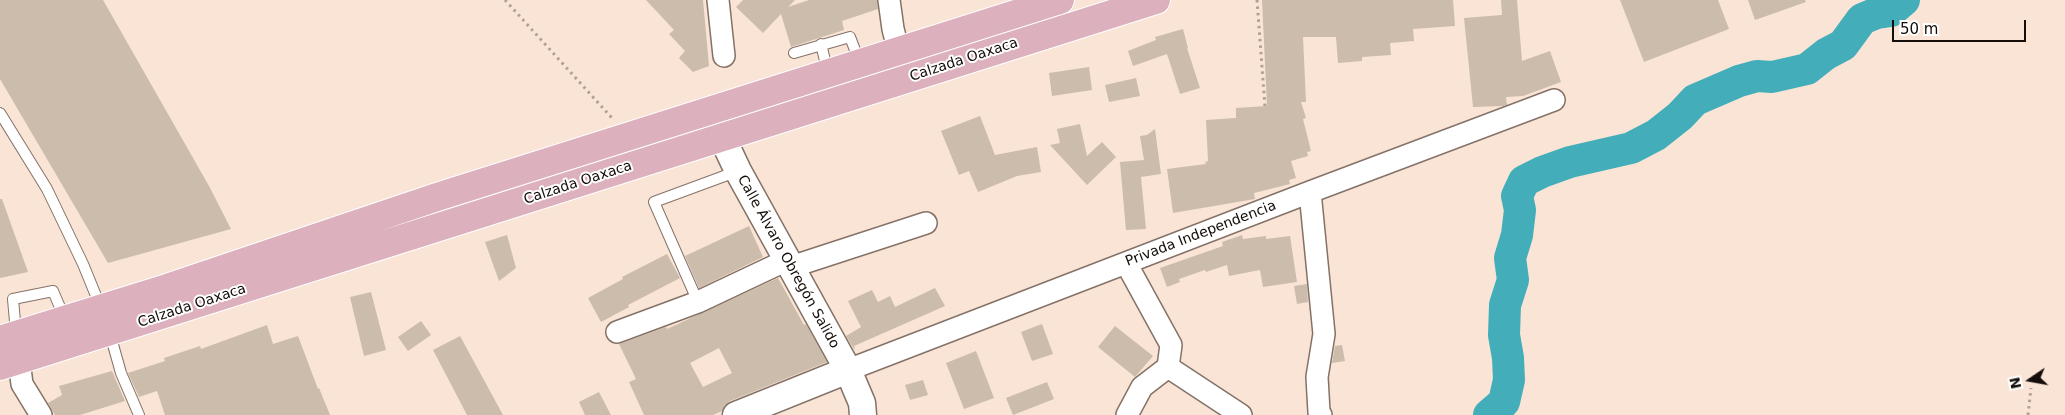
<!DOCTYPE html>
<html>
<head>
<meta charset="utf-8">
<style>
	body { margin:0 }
	#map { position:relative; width:2065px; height:415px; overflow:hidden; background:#f9e4d6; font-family:"DejaVu Sans",sans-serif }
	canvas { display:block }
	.north { position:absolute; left:2005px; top:355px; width:50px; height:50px; -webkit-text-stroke:4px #fff; paint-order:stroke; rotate:258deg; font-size:14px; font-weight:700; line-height:20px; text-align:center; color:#140d09 }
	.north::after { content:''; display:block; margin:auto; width:18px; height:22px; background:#140d09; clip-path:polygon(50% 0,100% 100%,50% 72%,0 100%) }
	.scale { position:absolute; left:1892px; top:20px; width:134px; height:22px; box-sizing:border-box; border:2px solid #140d09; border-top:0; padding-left:6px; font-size:15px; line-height:18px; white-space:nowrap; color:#140d09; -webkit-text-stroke:4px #fff; paint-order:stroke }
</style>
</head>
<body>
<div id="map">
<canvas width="2065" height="415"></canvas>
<div class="north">N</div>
<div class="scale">50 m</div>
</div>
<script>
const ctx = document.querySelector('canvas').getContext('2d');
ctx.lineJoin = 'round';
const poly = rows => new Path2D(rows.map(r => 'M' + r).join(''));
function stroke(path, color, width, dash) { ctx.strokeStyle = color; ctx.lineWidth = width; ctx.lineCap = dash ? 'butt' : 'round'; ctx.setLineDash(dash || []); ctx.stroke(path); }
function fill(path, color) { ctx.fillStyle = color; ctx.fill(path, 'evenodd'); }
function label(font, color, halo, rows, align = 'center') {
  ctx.font = font + ' "DejaVu Sans",sans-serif'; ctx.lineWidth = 4; ctx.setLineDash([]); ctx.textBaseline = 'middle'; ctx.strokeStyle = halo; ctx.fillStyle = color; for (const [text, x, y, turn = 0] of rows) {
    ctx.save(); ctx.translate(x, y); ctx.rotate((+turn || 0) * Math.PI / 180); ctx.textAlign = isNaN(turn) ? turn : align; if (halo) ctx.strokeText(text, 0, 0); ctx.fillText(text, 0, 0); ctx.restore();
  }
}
stroke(poly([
	[1489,415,1504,402,1509,380,1508,358,1504,335,1505,305,1513,280,1510,258,1517,235,1520,210,1517,196,1524,181,1542,172,1570,162,1631,148,1656,135,1680,116,1695,100,1739,81,1757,76,1772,77,1807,69,1826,54,1843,45,1862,19,1877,13,1891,11,1904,0]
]), '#43aeb9', 32);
fill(poly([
	[0,0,103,0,209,186,231,229,108,263,0,79],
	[646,0,703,0,709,66,693,72,679,58,685,51,669,34,674,30],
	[743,0,795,0,788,7,809,0,877,0,878,9,842,21,844,30,791,47,781,14,763,33,736,7],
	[1262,0,1453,0,1455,26,1413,29,1414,41,1390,43,1391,55,1362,57,1362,61,1338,63,1336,37,1303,37,1306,102,1301,102,1306,118,1303,119,1311,151,1307,152,1308,156,1291,161,1296,178,1289,180,1290,184,1254,193,1255,199,1173,213,1167,169,1206,164,1205,162,1208,161,1206,120,1236,118,1236,108,1267,106],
	[1501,0,1517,0,1522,61,1550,51,1561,82,1523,96,1506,97,1507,105,1503,106,1473,107,1464,18,1502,15],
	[1620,0,1718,0,1729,29,1644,62],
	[1748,0,1805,0,1806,2,1755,20],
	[1183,29,1188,48,1187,48,1200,88,1180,94,1167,54,1133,66,1128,51,1156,40,1155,37],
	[1089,67,1092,90,1052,96,1049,73],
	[1136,78,1140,96,1109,102,1105,85],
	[980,116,995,155,1037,147,1041,172,1017,176,978,192,969,171,959,175,941,131],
	[1080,124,1087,156,1102,142,1116,157,1087,185,1050,145,1060,143,1057,129],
	[1155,129,1161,174,1141,177,1146,229,1126,230,1120,162,1144,160,1140,136,1147,135],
	[0,199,2,199,28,272,0,278],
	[749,226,763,257,699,288,685,256],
	[507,235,516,268,499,281,485,242],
	[1242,235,1243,239,1266,236,1266,239,1290,236,1297,282,1263,287,1260,270,1229,276,1227,265,1206,272,1205,270,1179,279,1180,282,1167,287,1160,268,1223,246,1222,242],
	[667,254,680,278,628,305,629,307,601,322,588,298,623,279,622,277],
	[778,278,804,325,806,324,827,362,730,401,725,405,722,411,713,415,644,415,629,382,636,379,619,344,666,327,667,329],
	[719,348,732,373,703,387,690,363],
	[1307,284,1308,302,1297,304,1294,286],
	[935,288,945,306,854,346,855,349,854,349,846,336,861,327,848,301,872,290,878,302,890,296,895,307],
	[371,292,386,350,364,356,350,297],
	[421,321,431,335,408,351,398,337],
	[1042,324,1053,354,1032,361,1021,332],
	[267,325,273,344,298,336,318,389,319,388,330,415,165,415,157,391,139,397,128,373,165,361,164,358,200,346,201,349],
	[1115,326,1153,356,1135,377,1098,347],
	[460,336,503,415,467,415,433,350],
	[1342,345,1345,361,1332,363,1335,346],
	[976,351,994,398,964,409,946,363],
	[112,371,125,401,80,415,55,415,48,403,62,395,59,386],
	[923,380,928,395,910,400,905,385],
	[1047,382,1054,399,1013,415,1006,398],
	[599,392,611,415,585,415,579,402]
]), '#ccbcab');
const service = poly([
	[821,44,828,73],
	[794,53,850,37,860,63],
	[0,113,47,189,83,264,101,308],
	[698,302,654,202,738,171],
	[16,333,13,299,53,291,65,319],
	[110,334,121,373,139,415]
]);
const minor = poly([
	[718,0,724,56],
	[889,0,893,29,899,52],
	[1310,192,1324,334,1317,377,1319,412,1321,415],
	[1126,263,1171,345,1168,367,1142,387,1127,415],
	[791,267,926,223],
	[617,332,698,302,787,260],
	[17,345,22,384,41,415],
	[1168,367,1241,415],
	[848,370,1310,192,1554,100]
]);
const tertiary = poly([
	[715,109,722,137,738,171,848,370,862,403,863,415],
	[736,415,848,370]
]);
const primary = poly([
	[0,340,167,288,437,197,1060,0],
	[0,366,1156,0]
]);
stroke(service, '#857267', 12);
stroke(minor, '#857267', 24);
stroke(tertiary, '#857267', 29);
stroke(primary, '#fff', 30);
stroke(poly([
	[505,0,612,118],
	[1257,0,1265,107],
	[2028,415,2031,388]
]), '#b0a095', 3, [2.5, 4]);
stroke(service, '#fff', 10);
stroke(minor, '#fff', 21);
stroke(tertiary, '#fff', 26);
stroke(primary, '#dcb0bd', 28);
label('14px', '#140d09', '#fff', [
	["Calzada Oaxaca",964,60,-18],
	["Calzada Oaxaca",578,183,-18],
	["Privada Independencia",1201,234,-21],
	["Calle Álvaro Obregón Salido",788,262,61],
	["Calzada Oaxaca",192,306,-18]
]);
</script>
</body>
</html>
